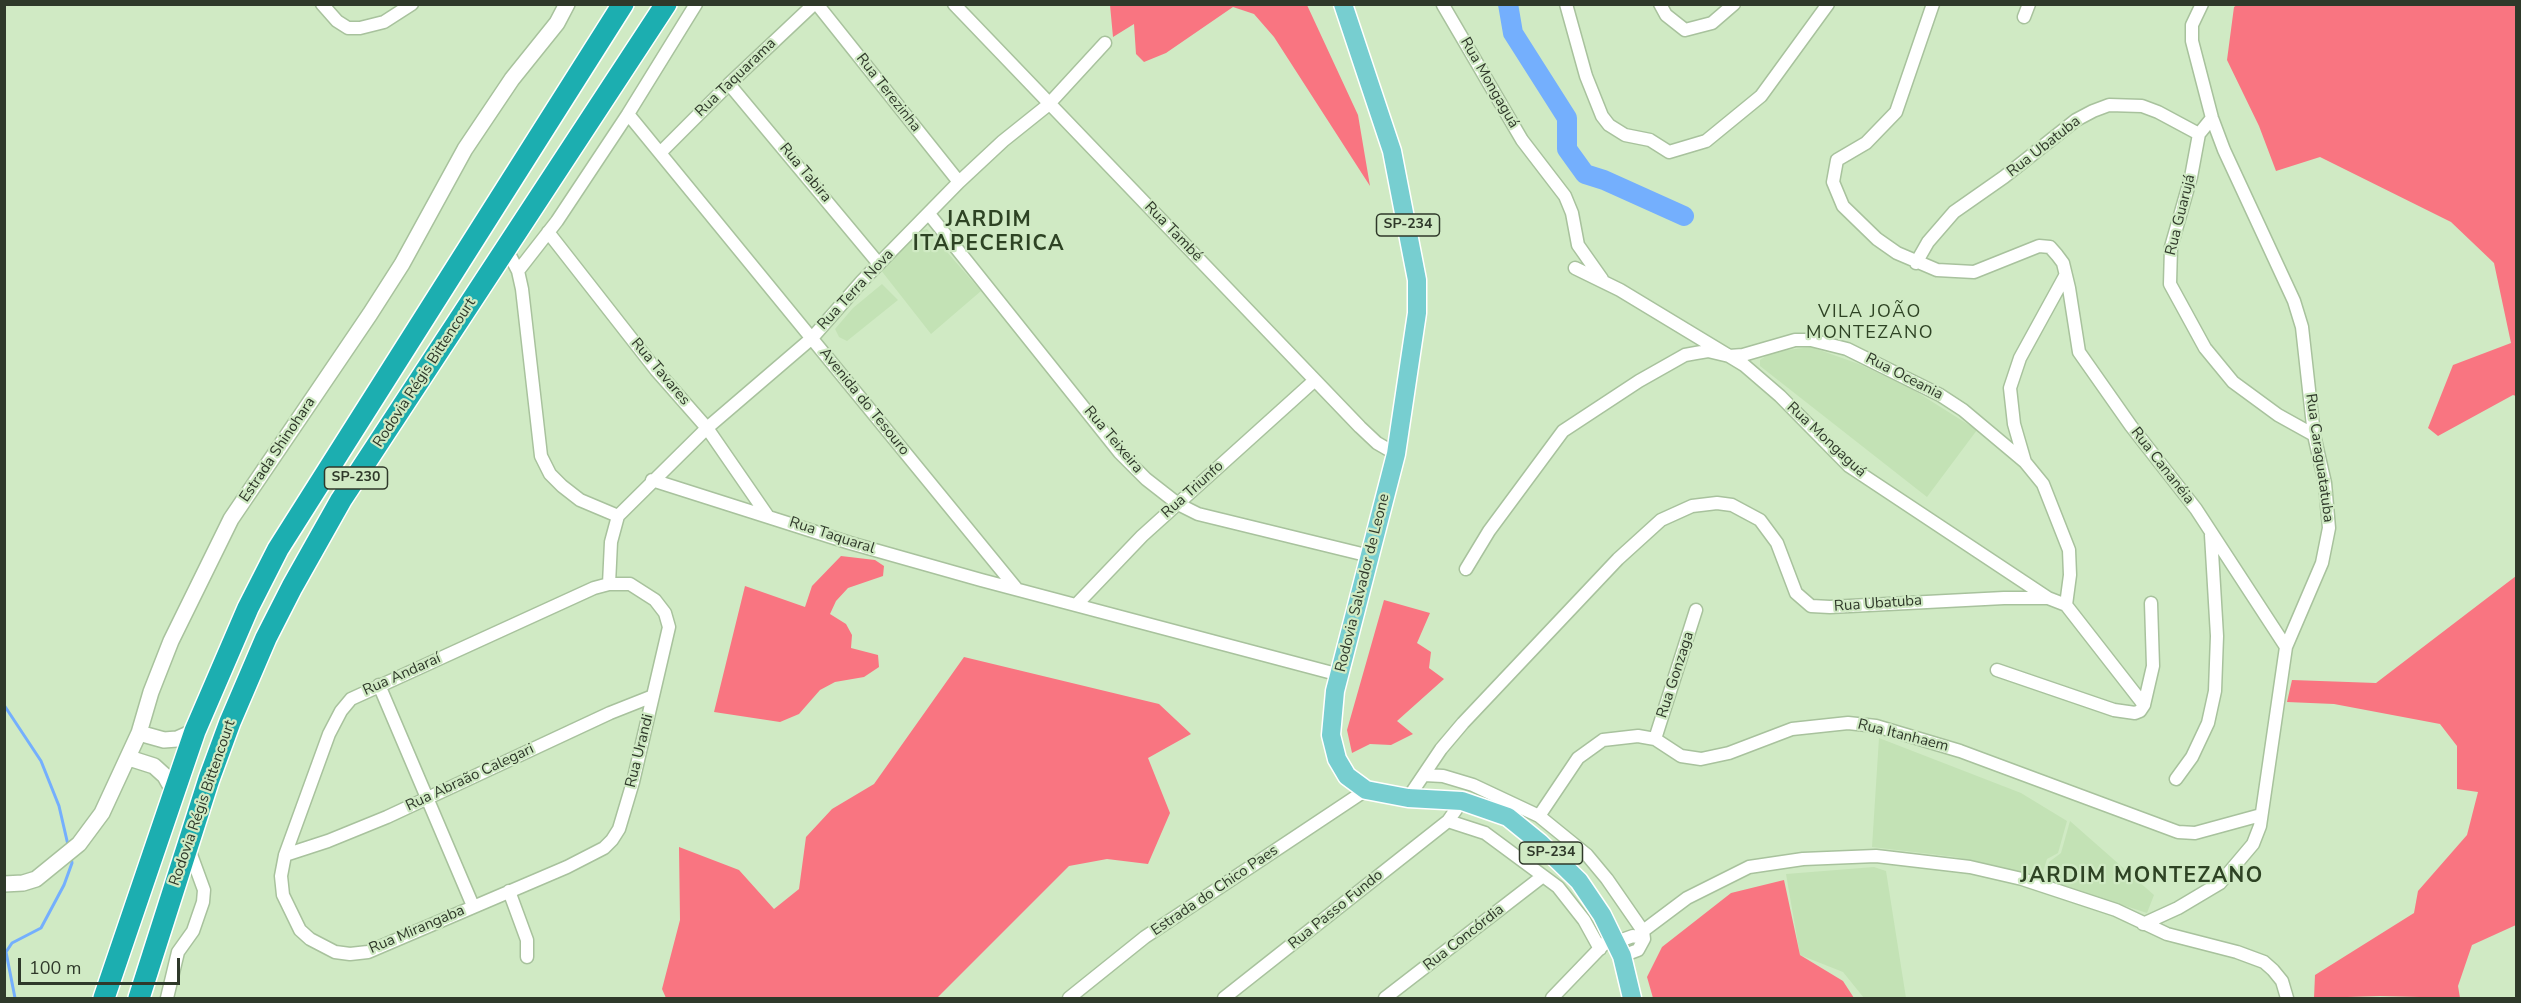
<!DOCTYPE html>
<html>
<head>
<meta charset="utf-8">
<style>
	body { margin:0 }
	#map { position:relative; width:2521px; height:1003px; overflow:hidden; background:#d0eac4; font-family:"Nunito Sans",sans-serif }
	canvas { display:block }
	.frame { position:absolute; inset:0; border:6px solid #2f392a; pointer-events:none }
	.scale { position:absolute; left:18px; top:958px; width:162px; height:27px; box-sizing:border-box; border:3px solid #2f392a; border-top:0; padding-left:8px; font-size:18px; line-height:21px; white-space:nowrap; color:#2f392a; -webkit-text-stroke:4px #d0eac4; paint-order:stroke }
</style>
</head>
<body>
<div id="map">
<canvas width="2521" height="1003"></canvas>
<div class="frame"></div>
<div class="scale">100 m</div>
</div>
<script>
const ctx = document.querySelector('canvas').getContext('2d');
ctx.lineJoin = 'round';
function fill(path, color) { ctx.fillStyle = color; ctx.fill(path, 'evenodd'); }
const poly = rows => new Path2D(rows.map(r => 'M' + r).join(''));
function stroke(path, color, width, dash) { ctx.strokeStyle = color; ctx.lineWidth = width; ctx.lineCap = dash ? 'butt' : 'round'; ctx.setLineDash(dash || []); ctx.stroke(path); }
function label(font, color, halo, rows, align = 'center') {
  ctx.font = font + ' "Nunito Sans",sans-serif'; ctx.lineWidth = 4.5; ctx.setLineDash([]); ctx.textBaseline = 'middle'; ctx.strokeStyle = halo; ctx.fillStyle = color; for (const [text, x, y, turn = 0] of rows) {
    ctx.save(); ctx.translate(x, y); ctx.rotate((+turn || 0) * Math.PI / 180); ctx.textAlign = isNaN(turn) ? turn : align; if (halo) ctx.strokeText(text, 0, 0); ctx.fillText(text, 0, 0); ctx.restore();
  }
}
fill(poly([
	[927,229,981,291,931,334,880,269,919,231],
	[882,284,898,300,847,341,839,337,835,329,853,308],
	[1811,347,1859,364,1912,389,1977,430,1927,497,1760,366,1760,360,1772,352],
	[1879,738,2021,793,2067,821,2058,853,2047,859,2041,878,1955,857,1872,847],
	[2070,821,2154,895,2147,913,2043,879,2049,862,2061,853],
	[1874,867,1886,871,1906,998,1864,998,1843,972,1800,955,1786,874]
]), '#c3e2b5');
fill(poly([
	[1110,5,1307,5,1358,115,1370,186,1274,37,1254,14,1233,7,1166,53,1144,62,1136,54,1134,24,1113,37],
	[2237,5,2516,5,2516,396,2513,395,2438,436,2428,428,2453,365,2511,343,2494,263,2451,222,2320,157,2276,171,2259,126,2227,60,2234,7],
	[841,556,875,560,884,566,883,576,848,588,836,601,830,614,846,624,852,635,851,648,878,655,879,667,864,677,835,682,820,690,799,714,780,722,714,712,745,586,805,607,812,586],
	[2516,576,2516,925,2472,945,2458,986,2460,998,2380,996,2314,998,2315,975,2414,913,2418,891,2467,835,2478,792,2457,789,2457,746,2440,724,2334,704,2287,702,2292,680,2376,683],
	[1384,600,1430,613,1417,643,1431,652,1429,668,1444,679,1397,721,1413,734,1391,745,1370,744,1352,753,1347,730],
	[964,657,1159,704,1191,734,1148,758,1170,813,1148,864,1107,859,1069,866,937,998,666,998,662,989,680,920,679,847,739,870,774,909,799,889,806,837,832,809,874,784],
	[1784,880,1800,955,1843,981,1854,998,1653,998,1647,977,1662,947,1731,893]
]), '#f97581');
stroke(poly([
	[4,705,41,761,59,806,68,845],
	[15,998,6,952,12,943,41,928,64,885,72,863,71,857]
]), '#74affd', 3);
stroke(poly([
	[1508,4,1513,33,1567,118,1567,149,1585,174,1604,180,1684,216]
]), '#74affd', 20);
const minor = poly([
	[322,4,337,21,348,28,360,28,384,22,412,4],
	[817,4,959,182],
	[954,4,1360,427,1377,443,1396,454],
	[1566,4,1586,76,1602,116,1609,125,1625,135,1650,140,1669,152,1706,141,1761,96,1828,4],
	[1660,4,1666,15,1685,30,1712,23,1734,4],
	[1933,4,1896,112,1866,143,1837,160,1833,182,1843,206,1877,239,1897,253,1937,270,1974,272,2039,246,2050,247,2057,255,2063,263,2069,288,2079,352,2131,426,2196,509,2286,647],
	[1443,5,1522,140,1565,196,1572,213,1578,245,1602,279],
	[2024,17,2029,4],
	[729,84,879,264],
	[628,114,696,4],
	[2212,118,2199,134,2191,177,2171,247,2170,284,2205,348,2233,382,2278,415,2314,435],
	[660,153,729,84,814,4],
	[929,214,1120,453,1146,479,1178,504,1198,514,1370,556],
	[548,232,656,370,707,428,767,515],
	[506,248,518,271,522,289,541,456,550,474,562,486,580,500,618,516],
	[1916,263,1928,242,1954,212,2004,177,2076,120,2093,111,2109,105,2142,106,2158,112,2199,134],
	[1575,268,1620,290,1744,365,1780,396,1849,466,2048,598],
	[518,271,557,221,628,114,1016,588],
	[2065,276,2020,358,2010,388,2014,424,2025,462,2043,484,2069,550,2070,575,2066,605],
	[652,480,850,543,981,580,1340,675],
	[1466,569,1489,531,1563,431,1639,381,1685,355,1696,353,1708,351,1729,356,1743,355,1795,340,1811,340,1847,349,1940,395,1963,410,2025,462],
	[609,584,630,584,655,600,665,613,669,627,633,782,619,829,612,840,604,848,567,867,368,952,350,954,335,952,310,939,300,930,283,895,281,876,285,855,329,734,341,711,351,699,594,588,609,584],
	[609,584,611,542,618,516,707,428,812,338,862,281,959,182,1003,141,1048,105,1105,43],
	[1077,604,1142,536,1315,380],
	[1997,670,2114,710,2135,713,2140,711,2144,705,2066,605],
	[379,685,473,906],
	[2144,705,2153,666,2151,603],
	[1655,739,1696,610],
	[1424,775,1443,776,1473,785,1539,816,1587,855,1607,879,1643,931],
	[2176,779,2192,757,2208,723,2215,691,2217,636,2211,535],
	[1408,798,1441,749,1463,723,1618,559,1661,520,1692,506,1717,503,1732,505,1760,520,1777,543,1796,593,1811,606,1830,607,2004,598,2048,598,2066,605],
	[1539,816,1578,758,1603,740,1638,736,1655,739,1681,756,1701,759,1729,753,1792,729,1848,723,1876,726,1960,751,2178,832,2195,833,2261,815],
	[1448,821,1485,833,1558,887,1584,920,1600,949],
	[285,855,328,841,387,817,610,713,653,696],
	[509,891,527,940,527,957],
	[2143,924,2178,908,2220,883,2253,844,2260,826,2286,647,2322,563,2329,528,2325,483,2314,435,2302,327,2294,301,2224,150,2212,118,2192,41,2192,25,2202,4],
	[1616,942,1633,936,1644,939],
	[1622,956,1638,950,1644,939,1643,931,1687,898,1749,867,1803,859,1876,856,1970,867,2022,879,2116,910,2167,934,2237,952,2264,962,2273,970,2282,981,2287,998],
	[167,998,178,952,193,931,203,902,204,890,189,849],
	[1069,998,1145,937,1366,790],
	[1224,998,1448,821,1462,801],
	[1385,998,1543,876],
	[1552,998,1605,943]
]);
const tertiary = poly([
	[139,733,164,740,177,739,195,731],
	[129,758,154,766,165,776,174,792],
	[4,884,23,883,36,879,79,844,102,813,139,733,151,692,171,641,231,519,370,314,402,264,465,149,512,79,557,23,567,4]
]);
const primary = poly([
	[1343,4,1392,151,1417,280,1417,313,1396,454,1335,691,1331,735,1337,759,1347,776,1366,790,1408,798,1462,801,1508,817,1540,843,1579,881,1602,915,1622,956,1632,998]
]);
const motorway = poly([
	[104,998,195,731,248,608,278,549,623,4],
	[139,998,209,779,230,722,266,638,292,587,341,500,666,4]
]);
stroke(minor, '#a8c29d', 15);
stroke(tertiary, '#a8c29d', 18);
stroke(primary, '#fff', 21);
stroke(motorway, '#fff', 24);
stroke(minor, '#fff', 12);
stroke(tertiary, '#fff', 15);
stroke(primary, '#77ced0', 18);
stroke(motorway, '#1caeb0', 21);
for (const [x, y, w] of [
	[1408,225,63],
	[356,478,63],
	[1551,853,63]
]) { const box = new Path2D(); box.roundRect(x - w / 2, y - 11, w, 22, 4.5); ctx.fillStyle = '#d0eac4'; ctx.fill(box); stroke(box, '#2f392a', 1.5); }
label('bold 14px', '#2f392a', null, [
	["SP-234",1408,225],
	["SP-230",356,478],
	["SP-234",1551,853]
]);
label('15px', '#2f392a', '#d0eac4', [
	["Rua Taquarama",736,78,-44],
	["Rua Mongaguá",1489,83,60],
	["Rua Terezinha",888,93,52],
	["Rua Ubatuba",2044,147,-38],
	["Rua Tabira",805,173,50],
	["Rua Guarujá",2181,215,-76],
	["Rua També",1173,232,46],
	["Rua Terra Nova",856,290,-47],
	["Rua Tavares",660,372,50],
	["Rodovia Régis Bittencourt",425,373,-57],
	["Rua Oceania",1904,377,27],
	["Avenida do Tesouro",864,402,51],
	["Rua Teixeira",1113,440,50],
	["Rua Mongaguá",1826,440,43],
	["Estrada Shinohara",278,450,-56],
	["Rua Caraguatatuba",2319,458,82],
	["Rua Cananéia",2162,466,52],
	["Rua Triunfo",1193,490,-42],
	["Rua Taquaral",832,536,18],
	["Rodovia Salvador de Leone",1363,583,-76],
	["Rua Ubatuba",1878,604,-4],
	["Rua Andaraí",402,675,-24],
	["Rua Gonzaga",1676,675,-72],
	["Rua Itanhaem",1903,736,14],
	["Rua Urandi",640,751,-76],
	["Rua Abraão Calegari",470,778,-25],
	["Rodovia Régis Bittencourt",203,803,-71],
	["Estrada do Chico Paes",1215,891,-34],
	["Rua Passo Fundo",1336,910,-39],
	["Rua Mirangaba",417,930,-23],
	["Rua Concórdia",1464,938,-38]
]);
ctx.letterSpacing = '1.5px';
label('18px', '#2e4324', '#d0eac4', [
	["VILA JOÃO",1870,313],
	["MONTEZANO",1870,334]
]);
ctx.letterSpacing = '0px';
ctx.letterSpacing = '1.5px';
label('bold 21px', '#2e4324', '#d0eac4', [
	["JARDIM",989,221],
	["ITAPECERICA",989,245],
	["JARDIM MONTEZANO",2142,877]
]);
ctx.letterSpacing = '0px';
</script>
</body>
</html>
